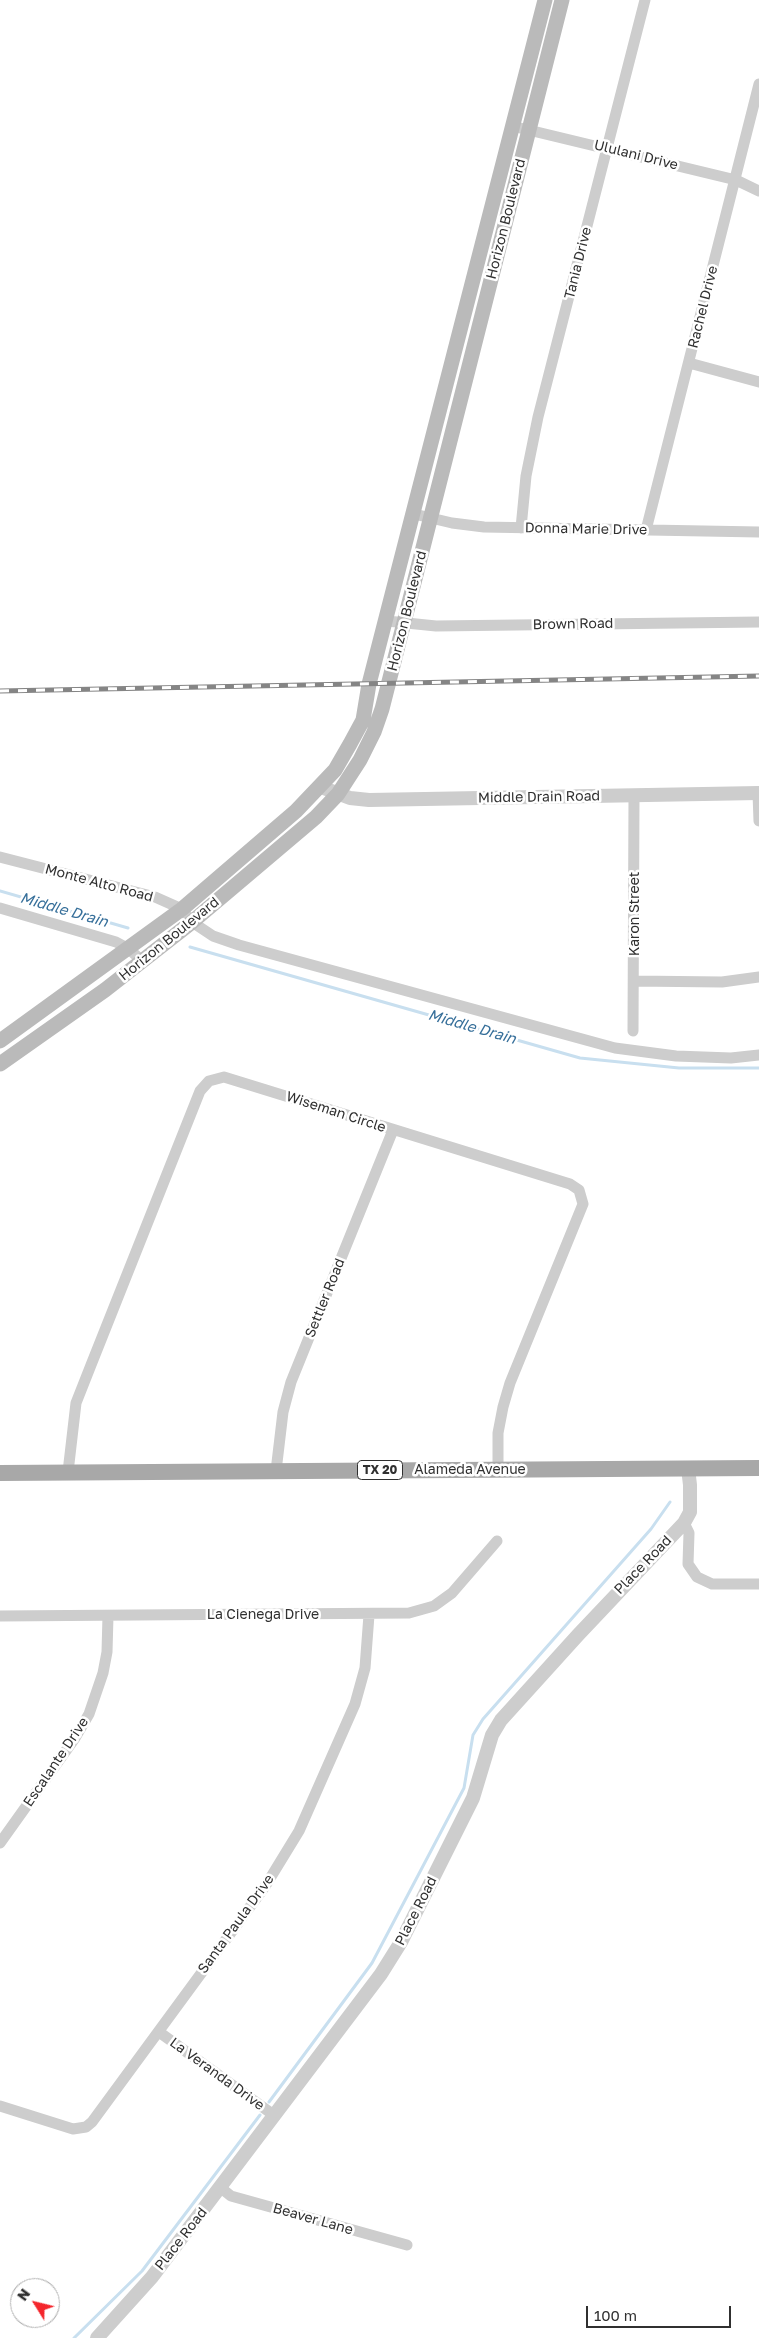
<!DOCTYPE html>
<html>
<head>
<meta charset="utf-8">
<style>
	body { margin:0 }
	#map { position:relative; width:759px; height:2338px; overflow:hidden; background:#fff; font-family:"Golos Text",sans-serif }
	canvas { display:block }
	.north { position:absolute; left:10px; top:2278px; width:50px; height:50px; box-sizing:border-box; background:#fff; border:1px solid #acacac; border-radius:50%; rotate:306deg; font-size:14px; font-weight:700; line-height:20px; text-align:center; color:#303030 }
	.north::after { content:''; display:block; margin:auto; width:18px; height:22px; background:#f4262c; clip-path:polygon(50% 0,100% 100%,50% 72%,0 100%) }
	.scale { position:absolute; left:586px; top:2306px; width:145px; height:22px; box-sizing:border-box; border:2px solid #303030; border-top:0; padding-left:6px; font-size:15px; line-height:18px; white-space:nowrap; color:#303030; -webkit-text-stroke:4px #fff; paint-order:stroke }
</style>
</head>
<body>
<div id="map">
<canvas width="759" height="2338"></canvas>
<div class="north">N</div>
<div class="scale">100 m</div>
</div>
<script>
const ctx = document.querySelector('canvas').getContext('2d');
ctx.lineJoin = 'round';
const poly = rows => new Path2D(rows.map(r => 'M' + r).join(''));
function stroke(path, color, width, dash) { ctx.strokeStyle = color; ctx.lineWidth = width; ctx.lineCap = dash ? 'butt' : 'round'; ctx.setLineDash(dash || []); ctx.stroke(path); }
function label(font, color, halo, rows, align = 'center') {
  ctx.font = font + ' "Golos Text",sans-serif'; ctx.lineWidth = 5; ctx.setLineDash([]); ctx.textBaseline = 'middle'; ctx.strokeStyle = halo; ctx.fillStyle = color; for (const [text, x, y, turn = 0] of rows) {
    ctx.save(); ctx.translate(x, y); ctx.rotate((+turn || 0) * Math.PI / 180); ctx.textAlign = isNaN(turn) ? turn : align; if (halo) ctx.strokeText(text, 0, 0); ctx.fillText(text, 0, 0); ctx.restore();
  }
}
stroke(poly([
	[0,891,128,928],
	[190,947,580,1058,679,1068,759,1068],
	[269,2102,372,1963,464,1788,473,1735,483,1719,651,1529,670,1502],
	[74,2338,142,2271,260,2115]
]), '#c8dfef', 3);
stroke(poly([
	[512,126,736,180,759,191],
	[689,363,759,382],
	[414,514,452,523,484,527,759,532],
	[521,528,526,476,538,417,645,0],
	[646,530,759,84],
	[387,621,436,626,759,622],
	[758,793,759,821],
	[0,857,155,897,182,909,192,922,213,936,239,945,615,1048,676,1056,731,1058,759,1055],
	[0,908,116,942,129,949,142,961],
	[634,981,722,982,759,977],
	[633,1031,634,796],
	[276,1471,283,1412,291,1382,393,1130],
	[68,1472,76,1403,91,1365,200,1091,209,1081,224,1077,570,1184,579,1190,583,1204,510,1383,503,1407,498,1433,498,1470],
	[684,1523,689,1533,688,1564,697,1577,712,1584,759,1584],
	[0,1616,409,1613,434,1606,452,1593,497,1541],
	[0,1843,75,1738,89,1714,103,1673,107,1652,108,1616],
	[159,2032,275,2116],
	[0,2106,73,2129,86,2127,92,2122,266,1885,299,1831,355,1704,365,1668,369,1615],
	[221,2188,231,2196,407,2245]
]), '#cdcdcd', 11);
stroke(poly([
	[321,787,350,798,369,800,759,793],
	[97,2338,152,2277,381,1974,401,1942,473,1798,492,1735,501,1720,578,1635,684,1523,690,1512,690,1485,688,1468]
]), '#cdcdcd', 14);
stroke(poly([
	[0,1041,182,909,296,811,335,770,350,744,363,720,369,684,545,0],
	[0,1064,105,990,192,922,316,817,338,794,360,760,374,732,382,709,562,0]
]), '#bababa', 15);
stroke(poly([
	[0,1473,759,1468]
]), '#a8a8a8', 16);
const rail = poly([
	[0,691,759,676]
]);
stroke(rail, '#858585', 5);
stroke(rail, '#fff', 3, [9]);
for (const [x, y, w] of [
	[380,1470,45]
]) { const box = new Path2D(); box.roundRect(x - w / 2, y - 9.5, w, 19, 4); ctx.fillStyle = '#fff'; ctx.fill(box); stroke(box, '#303030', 1); }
label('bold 12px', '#303030', null, [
	["TX 20",380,1470]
]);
label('14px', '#303030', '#fff', [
	["Ululani Drive",636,155,14],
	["Horizon Boulevard",506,219,-76],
	["Tania Drive",578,263,-76],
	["Rachel Drive",703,307,-76],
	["Donna Marie Drive",586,529,1],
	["Horizon Boulevard",407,611,-76],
	["Brown Road",573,624,-1],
	["Middle Drain Road",539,797,-1],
	["Monte Alto Road",99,883,15],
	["Karon Street",635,914,-90],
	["Horizon Boulevard",169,939,-39],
	["Wiseman Circle",336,1112,18],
	["Settler Road",325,1298,-68],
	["Alameda Avenue",470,1470],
	["Place Road",643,1565,-46],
	["La Cienega Drive",263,1615],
	["Escalante Drive",56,1762,-56],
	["Place Road",416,1911,-63],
	["Santa Paula Drive",236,1924,-54],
	["La Veranda Drive",217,2074,36],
	["Beaver Lane",313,2219,16],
	["Place Road",181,2239,-52]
]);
label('italic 15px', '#366f9a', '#fff', [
	["Middle Drain",64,910,16],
	["Middle Drain",472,1027,16]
]);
</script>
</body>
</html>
